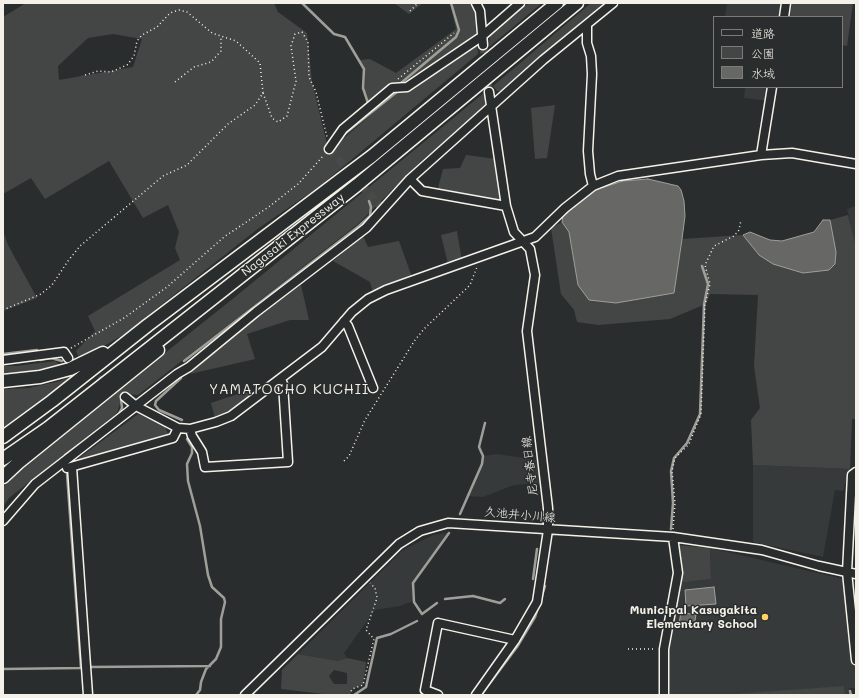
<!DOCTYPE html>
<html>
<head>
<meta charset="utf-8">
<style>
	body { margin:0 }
	#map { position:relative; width:859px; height:698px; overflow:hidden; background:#2a2d2e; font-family:Mali,"Klee One",sans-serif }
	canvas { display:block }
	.frame { position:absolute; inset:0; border:4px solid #f4f1e8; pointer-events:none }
	.legend { position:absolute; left:713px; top:16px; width:130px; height:72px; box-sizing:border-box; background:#2a2d2e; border:1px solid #7b7b78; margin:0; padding:5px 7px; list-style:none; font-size:12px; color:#f4f1e8 }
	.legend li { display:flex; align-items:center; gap:8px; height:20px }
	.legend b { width:20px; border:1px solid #7b7b78 }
</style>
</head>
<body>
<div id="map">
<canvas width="859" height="698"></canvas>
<div class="frame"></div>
<ul class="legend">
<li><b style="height:5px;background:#2a2d2e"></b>道路</li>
<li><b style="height:11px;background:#444645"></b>公園</li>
<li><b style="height:11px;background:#676866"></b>水域</li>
</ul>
</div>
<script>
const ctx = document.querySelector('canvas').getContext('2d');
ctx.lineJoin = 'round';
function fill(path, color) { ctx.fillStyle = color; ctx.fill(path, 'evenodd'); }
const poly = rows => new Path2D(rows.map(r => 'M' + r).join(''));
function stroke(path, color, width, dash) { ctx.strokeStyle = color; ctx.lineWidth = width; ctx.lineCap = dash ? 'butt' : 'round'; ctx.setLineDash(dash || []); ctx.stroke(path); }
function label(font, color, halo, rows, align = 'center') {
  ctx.font = font + ' Mali,"Klee One",sans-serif'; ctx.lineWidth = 3; ctx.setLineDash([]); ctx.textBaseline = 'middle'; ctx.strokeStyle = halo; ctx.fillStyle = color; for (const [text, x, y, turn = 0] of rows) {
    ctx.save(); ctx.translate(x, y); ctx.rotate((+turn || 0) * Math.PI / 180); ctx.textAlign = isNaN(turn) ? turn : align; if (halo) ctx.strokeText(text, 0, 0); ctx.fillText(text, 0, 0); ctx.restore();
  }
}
fill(poly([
	[727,3,784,3,782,17,725,17],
	[737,87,771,87,769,101,744,98,745,88],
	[856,206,856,256,856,246,847,209],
	[497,454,537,460,541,483,514,485,483,497,466,496,482,464,483,456],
	[753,465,850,469,843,491,835,490,823,557,753,542],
	[448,533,412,583,413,601,400,606,375,610,344,653,347,658,338,661,298,654,403,550,433,535],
	[710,548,856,582,856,688,849,688,850,695,667,695,668,651,679,583,711,579]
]), '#373a3a');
fill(poly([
	[26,3,274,3,278,12,307,33,312,82,327,144,344,138,373,113,364,88,365,69,360,60,370,59,396,73,456,29,450,3,470,3,474,9,478,54,320,186,259,228,123,335,80,360,76,351,95,331,88,316,180,260,175,248,179,232,168,205,143,218,109,161,45,199,31,178,3,194,3,17],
	[113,34,142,39,133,67,59,80,58,66,88,38],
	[394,3,423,3,409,14],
	[529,3,542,3,489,47,490,32],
	[591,3,606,3,547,51,504,91,497,91,493,86],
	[792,3,853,3,847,46,842,45,842,17,790,17],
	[485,92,486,108,422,160,358,224,138,395,123,394,117,413,9,498,3,507,3,487,22,467,235,297],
	[555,105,547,158,535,159,531,108],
	[466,155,496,159,502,202,437,192,443,169,460,168],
	[848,215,856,246,856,419,852,419,850,469,753,465,751,420,760,408,754,366,758,295,710,294,706,304,670,319,598,325,577,322,574,310,561,294,551,228,562,222,569,232,578,285,674,293,682,239,743,235,759,255,836,252,830,220],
	[3,231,8,245,37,298,3,311],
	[457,231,462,261,448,264,441,235],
	[363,236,368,247,399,241,412,277,373,292,370,282,333,261],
	[301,285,309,320,290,320,247,334,255,359,190,374,235,333],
	[55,361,64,368,33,374,3,375,3,366,16,366],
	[90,368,3,431,3,389,29,388,60,381],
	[247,391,252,397,229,414,215,418,211,403],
	[138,414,165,426,168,434,71,464],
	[677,545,710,548,711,579,679,583,682,568],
	[298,654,338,661,347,658,366,662,363,685,352,689,350,695,332,695,281,689,282,670],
	[334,670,347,673,347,684,334,684,329,676],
	[844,686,845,695,721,695]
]), '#444645');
const water = poly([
	[648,179,678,186,681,190,684,201,685,216,682,239,674,293,616,303,589,300,578,285,569,232,562,222,563,216,595,190,623,181,648,179],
	[823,220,830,220,836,252,835,264,829,270,803,273,773,264,759,255,743,235,750,232,770,240,782,241,814,232,823,220],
	[714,587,716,604,686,606,685,590,714,587],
	[681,612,696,615,694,626,679,624,681,612]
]);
fill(water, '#676866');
stroke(water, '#9f9f9a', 1);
stroke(poly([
	[302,3,334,34,345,37,364,69,363,88,368,103],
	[401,83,456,37,459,30,451,3],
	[342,136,398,91],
	[3,354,37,350],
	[40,360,51,358,62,361],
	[184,361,359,226,370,216,371,207,369,201],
	[181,378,156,401,155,405,159,410,182,420],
	[117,417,122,408,121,399],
	[187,439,192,447,192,453,187,464,188,481,200,526,208,575,212,587,224,598,225,602,221,619,221,647,216,659,206,669,201,682,200,690,196,695],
	[65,455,80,444],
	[460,514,482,464,483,456,479,447,485,423],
	[671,529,673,503,671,471,674,458,687,443,700,414,704,305,708,284,702,266],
	[533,579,537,549],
	[445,599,473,596,500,603,505,599],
	[437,603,422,614,414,602,413,583,449,533],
	[90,667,210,666],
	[3,669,81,668,67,474],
	[850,691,851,695],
	[354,695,366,687,377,638,391,634,417,621],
	[481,695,517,647,535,617,545,586]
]), '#9f9f9a', 2.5);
stroke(poly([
	[483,45,489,92],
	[329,149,383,209],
	[68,358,125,397]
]), '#484a4a', 8, [8, 4]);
const minor = poly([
	[476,3,480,11,483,45],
	[784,17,786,3],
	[587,25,587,43,591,56,592,74,588,151,590,174,593,186],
	[329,149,343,129,392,88,407,87,481,37,520,3],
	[761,155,772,87],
	[410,179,422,191,506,206],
	[344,321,348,326,373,388],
	[3,360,64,352,68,358],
	[125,397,136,406,178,428,190,429,216,422,231,416,322,347,352,312,368,299,386,290,535,237,565,208,593,186,618,176,761,155,792,153,856,164],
	[190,429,192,436,202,452,205,467,288,462,283,384,281,379],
	[72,467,88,695],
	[67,468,173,438,178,428],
	[856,472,852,475,847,572,856,660],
	[3,521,35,484,177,374,189,367,256,312,366,228,410,179,543,60,613,3],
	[245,695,399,544,420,531,448,523,673,537,762,550,819,566,856,574],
	[438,695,425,690,438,623,515,640],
	[476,695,515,640,537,602,548,530,548,508,527,331,535,275,530,249,514,232,506,206,489,92],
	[664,695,664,649,678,573,673,537]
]);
const highway = poly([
	[3,381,40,377,70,369,103,353],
	[3,437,52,401,148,325,372,156,557,3],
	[3,459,48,428,357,185,577,3],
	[3,477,18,463,158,350]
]);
stroke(minor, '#f4f1e8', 11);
stroke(highway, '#f4f1e8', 15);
stroke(poly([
	[410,11,418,3],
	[398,79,454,33],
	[175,82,194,67,211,62,221,51,221,37],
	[263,93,272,118,278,122,287,116,296,81,291,46,295,34,302,32,308,42,309,77,316,92,327,137],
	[3,310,41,294,52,285,68,261,80,246,163,176,187,165,228,124,255,105,263,93,260,63,236,41,212,33,187,12,179,10,170,13,157,27,142,35,137,41,134,56,127,65,111,72,98,71,82,76],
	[71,348,124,318,167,287,224,237,270,206,298,184,324,155],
	[344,461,349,456,365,420,415,340,424,329,470,285,477,267],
	[673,529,675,503,672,471,675,458,689,444,701,414,705,305,710,284,705,265,714,246,734,236,739,230,741,220],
	[628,649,656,649],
	[350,695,352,689,363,685,374,639,366,630,377,598,375,588,370,583]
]), '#f4f1e8', 1.5, [1, 3]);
stroke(minor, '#2a2d2e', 8);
stroke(highway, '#2a2d2e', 12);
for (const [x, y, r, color] of [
	[765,617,4,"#ffd166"]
]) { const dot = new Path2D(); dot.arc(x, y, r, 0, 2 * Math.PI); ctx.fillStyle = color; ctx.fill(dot); stroke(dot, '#2a2d2e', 1.5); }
label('12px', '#f4f1e8', '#2a2d2e', [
	["Nagasaki Expressway",293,235,-38],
	["尼寺春日線",530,466,-97],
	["久池井小川線",520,515,5]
]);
label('bold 12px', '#f4f1e8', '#2a2d2e', [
	["Municipal Kasugakita",757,610],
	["Elementary School",757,624]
], 'right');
ctx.letterSpacing = '1px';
label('14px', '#f4f1e8', '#2a2d2e', [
	["YAMATOCHO KUCHII",289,390]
]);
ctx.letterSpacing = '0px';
</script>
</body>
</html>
